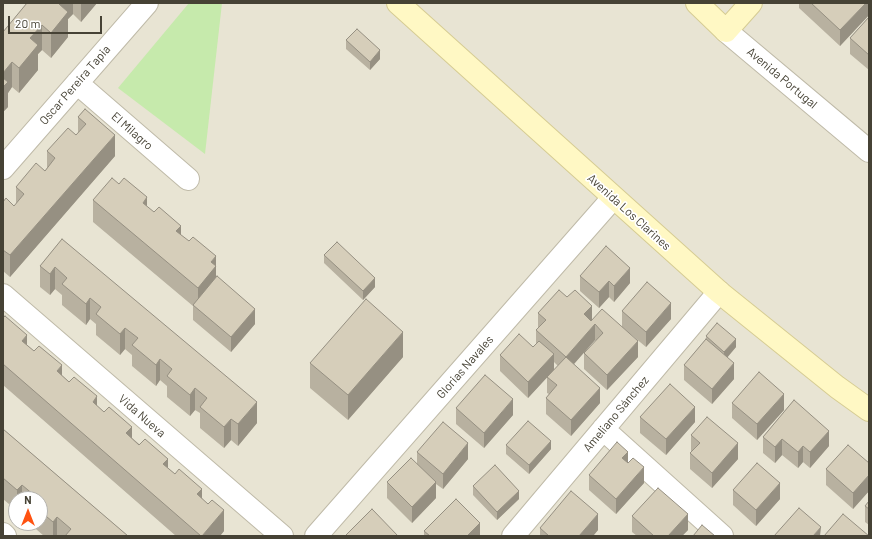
<!DOCTYPE html>
<html>
<head>
<meta charset="utf-8">
<style>
	body { margin:0 }
	#map { position:relative; width:872px; height:539px; overflow:hidden; background:#f3f1e5; font-family:Barlow,sans-serif }
	canvas { display:block }
	.frame { position:absolute; inset:0; border:4px solid #464235; pointer-events:none }
	.north { position:absolute; left:8px; top:491px; width:40px; height:40px; box-sizing:border-box; background:#fff; border:1px solid #b5b3ae; border-radius:50%; rotate:0deg; font-size:11px; font-weight:700; line-height:16px; text-align:center; color:#464235 }
	.north::after { content:''; display:block; margin:auto; width:14px; height:18px; background:#ff5211; clip-path:polygon(50% 0,100% 100%,50% 72%,0 100%) }
	.scale { position:absolute; left:8px; top:16px; width:94px; height:18px; box-sizing:border-box; border:2px solid #464235; border-top:0; padding-left:5px; font-size:12px; line-height:14px; white-space:nowrap; color:#464235; -webkit-text-stroke:3px #fff; paint-order:stroke }
</style>
</head>
<body>
<div id="map">
<canvas width="872" height="539"></canvas>
<div class="frame"></div>
<div class="north">N</div>
<div class="scale">20 m</div>
</div>
<script>
const ctx = document.querySelector('canvas').getContext('2d');
ctx.lineJoin = 'round';
function fill(path, color) { ctx.fillStyle = color; ctx.fill(path, 'evenodd'); }
const poly = rows => new Path2D(rows.map(r => 'M' + r).join(''));
function stroke(path, color, width, dash) { ctx.strokeStyle = color; ctx.lineWidth = width; ctx.lineCap = dash ? 'butt' : 'round'; ctx.setLineDash(dash || []); ctx.stroke(path); }
function label(font, color, halo, rows, align = 'center') {
  ctx.font = font + ' Barlow,sans-serif'; ctx.lineWidth = 3.5; ctx.setLineDash([]); ctx.textBaseline = 'middle'; ctx.strokeStyle = halo; ctx.fillStyle = color; for (const [text, x, y, turn = 0] of rows) {
    ctx.save(); ctx.translate(x, y); ctx.rotate((+turn || 0) * Math.PI / 180); ctx.textAlign = isNaN(turn) ? turn : align; if (halo) ctx.strokeText(text, 0, 0); ctx.fillText(text, 0, 0); ctx.restore();
  }
}
fill(poly([
	[3,3,869,3,869,536,3,536],
	[16,499,40,499,40,523,16,523]
]), '#e8e4d3');
fill(poly([
	[189,3,222,3,205,154,118,88]
]), '#c6eaac');
const street = poly([
	[726,31,869,151],
	[77,83,188,179],
	[3,168,147,3],
	[3,295,282,536],
	[603,429,722,536],
	[3,534,5,536],
	[316,536,613,198],
	[513,536,719,292]
]);
const secondary = poly([
	[398,3,719,292,837,387,869,410],
	[697,3,726,31,751,3]
]);
stroke(street, '#bfbaa8', 24);
stroke(secondary, '#d6cc93', 24);
stroke(street, '#fff', 22);
stroke(secondary, '#fff8c4', 22);
fill(poly([
	[27,3,97,3,81,22,73,14,68,19,68,37,51,58,42,50,38,54,38,70,19,93,12,87,8,93,8,107,3,112,3,32],
	[799,3,869,3,869,15,840,46,799,8],
	[869,17,869,70,850,54,850,38],
	[346,40,380,59,370,70,346,49],
	[85,109,115,156,10,277,3,271,3,202,14,206,16,204,16,187,45,171,47,168,47,151,76,135,78,133,78,117],
	[93,200,147,207,181,235,216,266,216,278,255,324,231,352,193,320,193,306,93,222],
	[62,239,257,423,238,446,231,440,224,448,200,428,200,413,195,410,190,416,167,397,167,386,160,380,156,386,132,366,132,355,125,349,120,355,96,335,96,324,90,319,86,325,62,305,62,295,55,289,50,295,40,287,40,266],
	[324,255,375,287,363,300,324,263],
	[580,276,630,283,614,302,609,297,599,308,580,291],
	[622,311,671,319,646,347,622,327],
	[538,313,592,320,638,357,607,390,584,369,584,353,596,341,595,340,574,364,600,403,571,436,546,414,546,398,549,394,547,393,547,377,528,398,500,371,500,355,533,347,536,344,536,330,538,328],
	[554,362,558,366,554,370],
	[3,318,27,345,97,406,132,438,168,468,202,498,224,531,220,536,176,536,3,385],
	[706,336,736,347,727,358,734,379,712,404,684,380,684,365,706,339],
	[403,357,348,420,310,388,310,363],
	[794,400,829,446,810,468,803,462,798,468,782,455,775,463,763,453,763,437],
	[732,403,784,410,757,440,732,418],
	[456,408,513,415,484,448,456,424],
	[640,417,695,422,666,455,640,433],
	[3,429,128,536,44,536,29,523,40,523,40,499,16,499,16,510,3,499],
	[691,435,738,459,712,488,690,469,690,453,692,452,691,451],
	[506,445,551,449,529,474,506,454],
	[417,452,468,459,443,489,436,484,436,498,412,523,387,498,387,482,417,464],
	[628,462,644,483,616,514,589,490,589,475],
	[869,463,869,491,853,509,826,485,826,469],
	[473,486,519,499,497,520,473,495],
	[733,490,780,499,756,526,733,505],
	[869,501,869,525,865,522,865,506],
	[632,516,688,530,682,536,637,536,632,532],
	[540,528,598,530,593,536,540,536],
	[424,531,480,536,424,536]
]), '#b8b1a0');
fill(poly([
	[60,3,73,3,73,14,68,19,68,37,51,58,51,33,59,4],
	[81,3,97,3,81,22],
	[866,3,869,3,869,15,840,46,840,30],
	[42,25,42,50,38,54,38,70,19,93,19,68,30,38],
	[380,50,380,59,370,70,370,62],
	[12,62,12,87,8,93,8,107,3,112,3,73],
	[115,135,115,156,10,277,10,255],
	[147,197,147,219,143,203],
	[181,226,181,247,176,231],
	[216,256,216,288,198,309,198,288,211,262],
	[55,267,55,289,50,295,50,274],
	[630,268,630,283,614,302,614,286],
	[375,278,375,287,363,300,363,291],
	[609,281,609,297,599,308,599,292],
	[90,298,90,319,86,325,86,304],
	[671,303,671,319,646,347,646,332],
	[592,306,592,321,584,330,584,314],
	[255,309,255,324,231,352,231,337],
	[595,324,595,340,566,373,566,357],
	[125,328,125,349,120,355,120,334],
	[403,332,403,357,348,420,348,395],
	[27,335,27,357,22,341],
	[736,339,736,347,724,361,724,352],
	[638,341,638,357,607,390,607,375],
	[554,354,554,370,528,398,528,382],
	[160,359,160,380,156,386,156,365],
	[734,363,734,379,712,404,712,389],
	[62,365,62,387,57,371],
	[195,388,195,410,190,416,190,395],
	[600,388,600,403,571,436,571,420],
	[784,394,784,410,757,440,757,424],
	[97,396,97,418,93,402],
	[513,399,513,415,484,448,484,433],
	[257,402,257,423,238,446,238,424],
	[695,407,695,422,666,455,666,439],
	[231,419,231,440,224,448,224,427],
	[132,427,132,448,126,433],
	[829,431,829,446,810,468,810,452],
	[782,439,782,455,775,463,775,447],
	[551,441,551,449,529,474,529,465],
	[468,443,468,459,443,489,443,474],
	[738,443,738,459,712,488,712,473],
	[803,446,803,462,798,468,798,452],
	[628,452,628,468,622,458],
	[168,459,168,480,163,464],
	[644,467,644,483,616,514,616,499],
	[869,475,869,491,853,509,853,493],
	[436,482,436,498,412,523,412,507],
	[780,483,780,499,756,526,756,510],
	[22,485,22,499,17,499,17,490],
	[202,489,202,510,197,494],
	[519,491,519,499,497,520,497,512],
	[224,510,224,531,220,536,202,536],
	[598,514,598,530,593,536,579,536],
	[688,514,688,530,682,536,668,536],
	[57,517,57,536,53,536,53,522],
	[480,523,480,536,467,536],
	[821,527,820,536,813,536]
]), '#969082');
const building = poly([
	[27,3,60,3,59,4,68,12,51,33,42,25,30,38,38,45,19,68,12,62,3,73,3,32,27,3],
	[811,3,866,3,840,30,811,3],
	[869,17,869,55,850,38,869,17],
	[357,29,380,50,370,62,346,40,357,29],
	[3,78,8,82,3,87,3,78],
	[85,109,115,135,10,255,3,250,3,202,6,198,14,206,24,194,16,187,36,163,45,171,55,158,47,151,68,128,76,135,86,124,78,117,85,109],
	[112,178,119,184,124,178,147,197,143,203,154,212,159,207,181,226,176,231,189,241,193,237,216,256,211,262,216,266,198,288,93,200,112,178],
	[62,239,257,402,238,424,231,419,224,427,200,407,207,398,195,388,190,395,167,376,172,369,160,359,156,365,132,345,138,338,125,328,120,334,96,314,101,307,90,298,86,304,62,284,67,278,55,267,50,274,40,266,62,239],
	[337,242,375,278,363,291,324,255,337,242],
	[606,246,630,268,614,286,609,281,599,292,580,276,606,246],
	[217,276,255,309,231,337,193,305,217,276],
	[647,282,671,303,646,332,622,311,647,282],
	[559,290,567,297,575,290,592,306,584,314,591,321,602,309,638,341,607,375,584,353,603,333,595,324,566,357,600,388,571,420,546,398,557,385,547,377,566,357,536,330,546,320,538,313,559,290],
	[366,299,403,332,348,395,310,363,366,299],
	[5,316,27,335,22,341,34,351,39,346,62,365,57,371,69,382,74,377,97,396,93,402,104,412,109,407,132,427,126,433,139,445,145,439,168,459,163,464,175,474,179,469,202,489,197,494,208,504,212,500,224,510,202,536,201,536,3,364,3,318,5,316],
	[717,323,736,339,724,352,706,336,717,323],
	[519,334,533,347,539,341,554,354,528,382,500,355,519,334],
	[706,339,734,363,712,389,684,365,706,339],
	[759,372,784,394,757,424,732,403,759,372],
	[485,375,513,399,484,433,456,408,485,375],
	[670,384,695,407,666,439,640,417,670,384],
	[794,400,829,431,810,452,803,446,798,452,782,439,775,447,763,437,794,400],
	[707,417,738,443,712,473,690,453,700,443,691,435,707,417],
	[528,421,551,441,529,465,506,445,528,421],
	[443,422,468,443,443,474,417,452,443,422],
	[3,429,128,536,65,536,71,529,57,517,53,522,40,511,40,499,31,499,34,495,22,485,17,490,3,478,3,429],
	[617,442,628,452,622,458,628,463,633,458,644,467,616,499,589,475,617,442],
	[848,445,869,463,869,475,853,493,826,469,848,445],
	[411,458,436,482,412,507,387,482,411,458],
	[757,463,780,483,756,510,733,490,757,463],
	[495,465,519,491,497,512,473,486,495,465],
	[658,488,688,514,668,536,654,536,632,516,658,488],
	[571,491,598,514,579,536,549,536,540,528,571,491],
	[456,499,480,523,467,536,430,536,424,531,456,499],
	[869,501,869,509,865,506,869,501],
	[799,508,821,527,813,536,774,536,799,508],
	[372,509,398,536,345,536,372,509],
	[843,514,869,536,824,536,843,514],
	[702,525,715,536,693,536,702,525]
]);
fill(building, '#d6ceba');
stroke(building, '#969082', 1);
label('12px', '#464235', '#fff', [
	["Avenida Portugal",782,78,40],
	["Oscar Pereira Tapia",75,85,-49],
	["El Milagro",132,131,41],
	["Avenida Los Clarines",629,212,42],
	["Glorias Navales",465,367,-49],
	["Ameliano Sánchez",616,414,-50],
	["Vida Nueva",142,416,41]
]);
</script>
</body>
</html>
